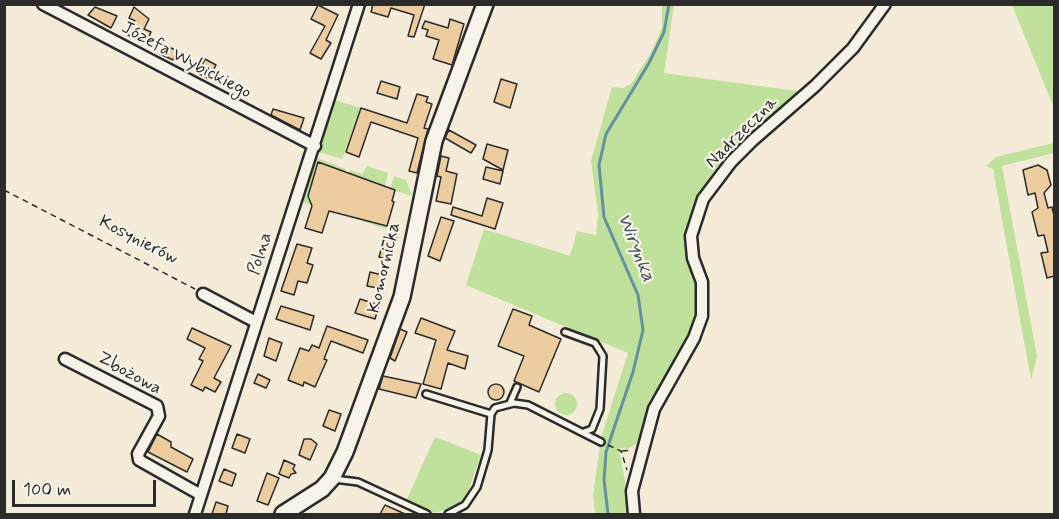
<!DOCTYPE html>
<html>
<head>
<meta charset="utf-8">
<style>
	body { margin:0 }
	#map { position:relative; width:1059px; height:519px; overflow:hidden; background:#f5ebd9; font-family:Mynerve,sans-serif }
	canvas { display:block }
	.frame { position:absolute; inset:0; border:6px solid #2b2b2b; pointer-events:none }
	.scale { position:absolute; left:12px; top:480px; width:144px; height:27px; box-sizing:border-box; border:3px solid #2b2b2b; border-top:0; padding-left:8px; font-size:18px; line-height:21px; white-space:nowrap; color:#2b2b2b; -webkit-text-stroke:4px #f7f3e8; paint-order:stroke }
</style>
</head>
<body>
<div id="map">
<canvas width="1059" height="519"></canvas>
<div class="frame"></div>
<div class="scale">100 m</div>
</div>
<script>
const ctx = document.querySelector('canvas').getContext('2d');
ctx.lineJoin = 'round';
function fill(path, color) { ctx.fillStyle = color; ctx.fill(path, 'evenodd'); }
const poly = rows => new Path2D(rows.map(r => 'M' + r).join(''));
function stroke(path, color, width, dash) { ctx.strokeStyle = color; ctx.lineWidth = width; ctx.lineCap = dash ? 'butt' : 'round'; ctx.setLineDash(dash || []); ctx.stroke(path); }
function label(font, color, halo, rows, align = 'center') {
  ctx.font = font + ' Mynerve,sans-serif'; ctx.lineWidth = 4.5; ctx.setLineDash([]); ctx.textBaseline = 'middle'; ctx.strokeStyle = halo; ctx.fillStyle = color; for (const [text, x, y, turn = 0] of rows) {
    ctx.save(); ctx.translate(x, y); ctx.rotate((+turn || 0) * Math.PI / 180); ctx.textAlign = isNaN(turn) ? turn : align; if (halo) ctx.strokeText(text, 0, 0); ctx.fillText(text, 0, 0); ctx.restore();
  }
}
fill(poly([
	[662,5,674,5,664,73,804,92,753,135,691,219,698,303,692,331,641,442,627,449,619,448,631,514,595,514,593,495,601,438,628,353,466,285,484,229,570,256,577,231,596,235,598,214,591,161,612,87,623,88,631,84,650,54,662,28],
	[1012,5,1054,5,1054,108],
	[335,100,361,108,342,159,319,152],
	[1054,143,1054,153,1002,166,1037,357,1031,380,993,169,986,166,996,157],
	[317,158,346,169,345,171,318,162,308,196,312,205,303,202],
	[367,166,388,173,385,187,352,216,387,226,386,229,347,216,359,177,349,173,350,170,362,174],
	[394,176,406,180,412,196,390,189],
	'555 404a11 11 0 1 1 22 0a11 11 0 1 1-22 0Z',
	[435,437,481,455,465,500,456,507,434,513,405,503]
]), '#bfe19b');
stroke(poly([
	[608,514,604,480,606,452,633,372,643,330,638,295,604,217,599,165,606,134,649,63,664,32,669,4]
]), '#65909f', 3);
const building = poly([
	[373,4,425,4,414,37,408,36,414,15,391,8,388,17,371,12,373,4],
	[318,5,338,15,326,40,331,43,321,59,310,53,325,26,311,19,318,5],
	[95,7,117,16,111,28,88,15,95,7],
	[134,7,149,19,144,29,151,32,146,44,128,35,135,21,129,18,134,7],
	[450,19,464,24,452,65,433,59,439,40,426,36,428,30,422,28,425,21,448,28,450,19],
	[165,45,177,51,173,60,160,54,165,45],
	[205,59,216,65,209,79,198,73,205,59],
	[501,79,517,84,510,108,494,102,501,79],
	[381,81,400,87,397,99,377,93,381,81],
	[417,94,428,97,426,102,432,104,424,128,428,129,417,173,409,171,418,138,371,122,359,157,346,152,361,108,407,123,417,94],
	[273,109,304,118,300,130,271,115,273,109],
	[449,130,476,145,471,153,445,138,449,130],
	[487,144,508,150,503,170,483,159,487,144],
	[441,156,449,158,446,171,457,174,451,204,436,201,441,177,437,176,441,156],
	[318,162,395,190,392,201,394,202,387,226,329,211,322,233,305,228,312,206,308,196,318,162],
	[1038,165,1047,170,1051,185,1044,193,1048,208,1052,207,1054,216,1054,276,1047,278,1041,253,1048,252,1044,235,1038,236,1032,212,1038,208,1035,193,1028,195,1023,170,1038,165],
	[486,167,503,171,500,184,483,179,486,167],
	[487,198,503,203,495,229,451,215,453,207,482,216,487,198],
	[441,217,454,221,440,261,428,256,441,217],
	[385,235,397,238,388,260,379,257,385,235],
	[297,244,312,248,307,263,313,265,307,283,298,281,294,295,281,291,297,244],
	[370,272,386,276,383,289,367,286,370,272],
	[360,299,379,305,375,319,355,313,360,299],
	[281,306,314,316,310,330,276,319,281,306],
	[513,309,532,316,529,325,561,339,539,392,514,381,524,356,498,346,513,309],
	[421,318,455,331,447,350,468,356,465,369,448,363,441,389,423,384,436,340,415,333,421,318],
	[327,326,368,340,363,353,331,341,324,359,327,360,315,387,304,382,303,386,288,380,300,348,309,351,312,345,319,348,327,326],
	[192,328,231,346,214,378,221,382,215,392,205,387,203,391,191,385,203,361,199,359,205,348,187,339,192,328],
	[400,329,407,332,395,361,390,358,400,329],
	[269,338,282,343,276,361,264,356,269,338],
	[258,374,270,380,266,388,254,383,258,374],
	[383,376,421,384,416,398,379,389,383,376],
	'488 392a8 8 0 1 1 16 0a8 8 0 1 1-16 0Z',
	[329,410,341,414,335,431,323,426,329,410],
	[157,434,171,442,171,447,193,459,187,472,148,452,157,434],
	[237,434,250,439,245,453,232,448,237,434],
	[304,439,311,439,317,444,310,460,299,455,304,439],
	[284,460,295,465,293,469,296,473,291,474,289,478,279,474,284,460],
	[224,469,236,474,232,486,219,481,224,469],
	[267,473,279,478,268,505,257,501,267,473],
	[216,502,228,506,226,514,212,514,216,502],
	[385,505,405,514,380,514,385,505]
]);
fill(building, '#edcc9f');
stroke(building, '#2b2b2b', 1.5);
const lane = poly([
	[565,332,595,343,603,356,600,409,592,429,584,432],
	[426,394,491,414],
	[510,403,517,387],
	[334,479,358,482,427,514],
	[448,514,465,505,477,487,488,450,491,414,495,408,514,403,528,405,601,442]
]);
const street = poly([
	[43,4,315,146],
	[203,294,256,322],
	[65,359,157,406,159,416,138,454,139,460,201,495],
	[195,514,359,4],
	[634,514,632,491,654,409,694,338,702,316,702,282,693,258,691,236,703,199,731,162,753,140,815,86,853,48,885,4]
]);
const secondary = poly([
	[283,514,322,489,332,478,345,452,402,297,434,141,485,4]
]);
stroke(lane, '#2b2b2b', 10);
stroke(street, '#2b2b2b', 15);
stroke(secondary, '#2b2b2b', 20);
stroke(poly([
	[4,190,195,289],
	[608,445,621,451,627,470],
	[622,451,632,450]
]), '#2b2b2b', 1.5, [6, 4.5]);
stroke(lane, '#f7f3e8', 5);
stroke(street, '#f7f3e8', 10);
stroke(secondary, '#f7f3e8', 15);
label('18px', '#2b2b2b', '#f7f3e8', [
	["Józefa Wybickiego",186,61,28],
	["Nadrzeczna",742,133,-45],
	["Kosynierów",138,241,27],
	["Polna",261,254,-72],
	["Komornicka",385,268,-77],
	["Zbożowa",129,374,29]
]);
label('italic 20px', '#43555c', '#f7f3e8', [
	["Wirynka",635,248,68]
]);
</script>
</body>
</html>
